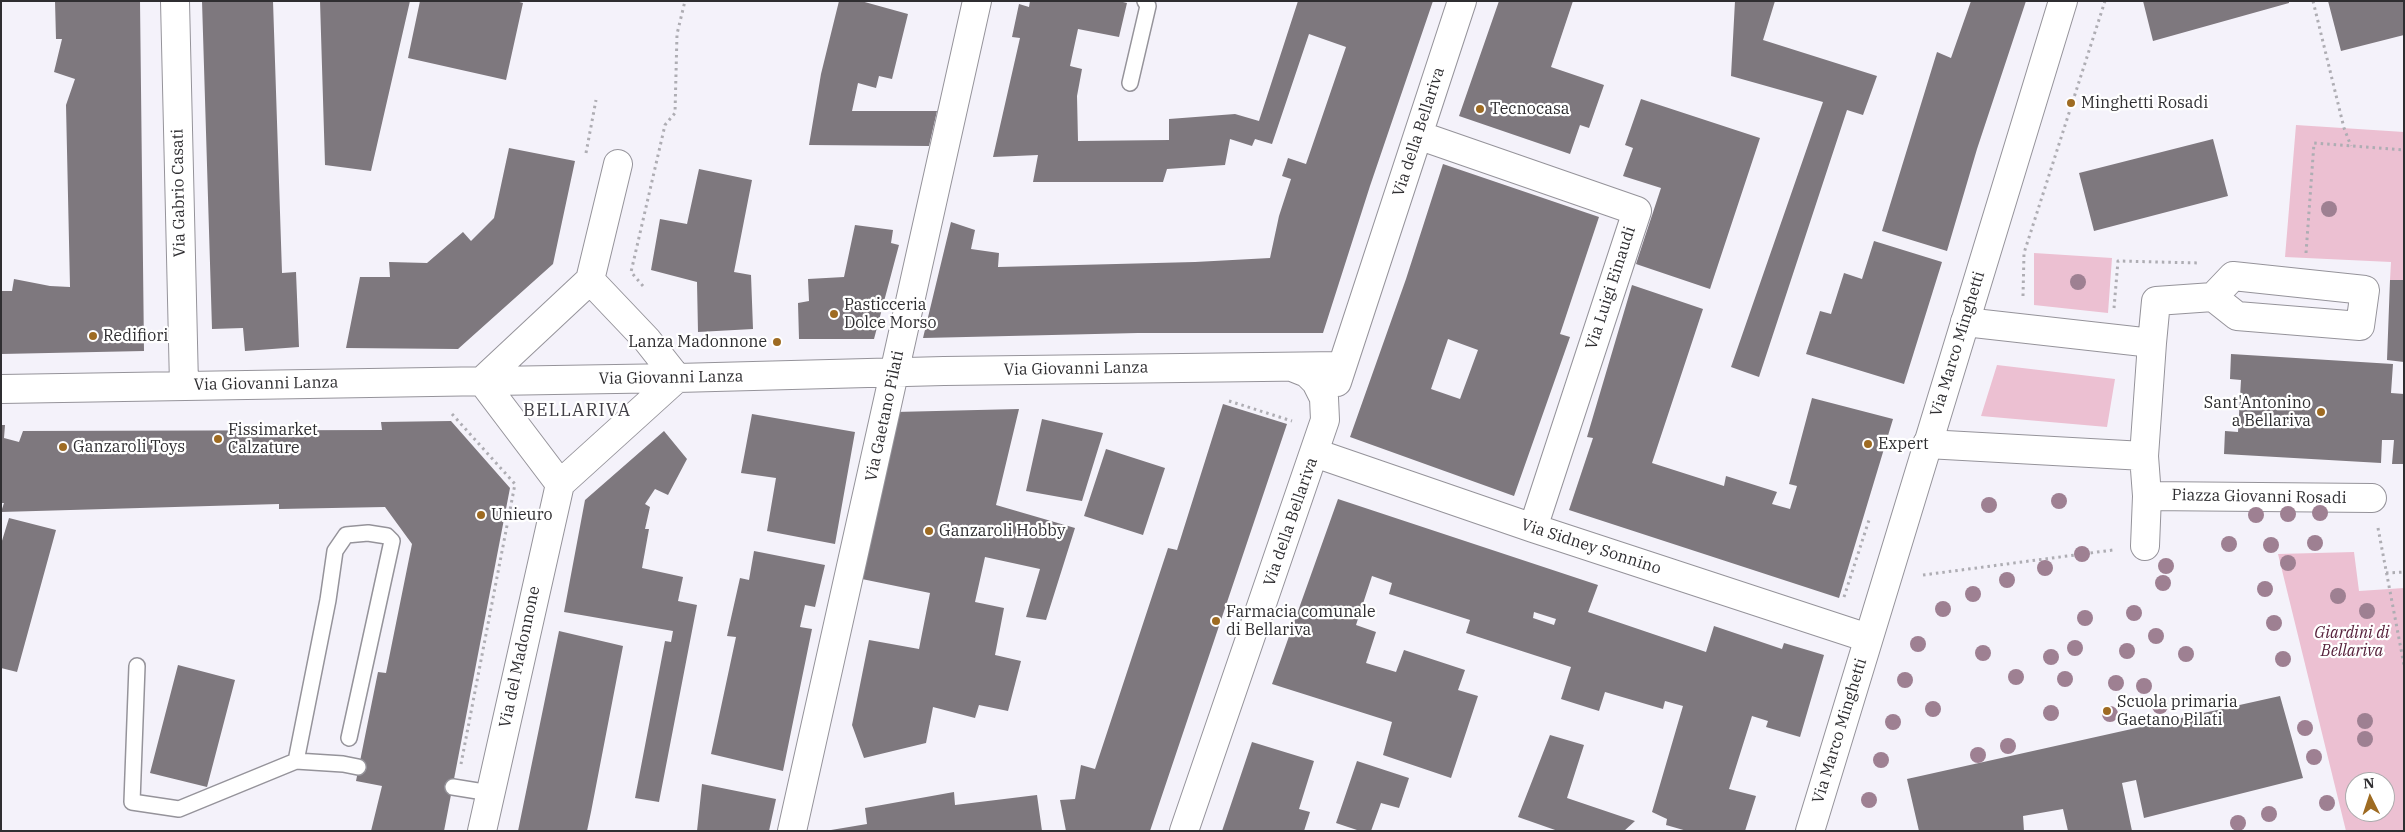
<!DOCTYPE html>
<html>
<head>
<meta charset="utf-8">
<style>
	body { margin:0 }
	#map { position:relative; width:2405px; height:832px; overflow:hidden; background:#f4f2fa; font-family:"IBM Plex Serif",serif }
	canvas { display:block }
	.frame { position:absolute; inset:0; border:2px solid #2f2e31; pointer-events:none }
	.north { position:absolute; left:2345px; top:772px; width:50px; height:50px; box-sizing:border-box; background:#fff; border:1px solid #acabad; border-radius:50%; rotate:356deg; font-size:14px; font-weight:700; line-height:20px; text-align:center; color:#2f2e31 }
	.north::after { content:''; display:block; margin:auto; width:18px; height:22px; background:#9e6b22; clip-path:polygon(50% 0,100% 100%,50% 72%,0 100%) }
</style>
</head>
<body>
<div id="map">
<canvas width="2405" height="832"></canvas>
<div class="frame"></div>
<div class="north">N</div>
</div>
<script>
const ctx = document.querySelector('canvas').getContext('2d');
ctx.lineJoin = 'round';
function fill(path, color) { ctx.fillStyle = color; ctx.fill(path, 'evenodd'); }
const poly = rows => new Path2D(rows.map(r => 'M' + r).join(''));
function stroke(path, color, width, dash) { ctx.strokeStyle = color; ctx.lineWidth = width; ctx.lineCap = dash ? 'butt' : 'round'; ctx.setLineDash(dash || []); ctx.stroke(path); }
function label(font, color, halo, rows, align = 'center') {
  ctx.font = font + ' "IBM Plex Serif",serif'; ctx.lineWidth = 4.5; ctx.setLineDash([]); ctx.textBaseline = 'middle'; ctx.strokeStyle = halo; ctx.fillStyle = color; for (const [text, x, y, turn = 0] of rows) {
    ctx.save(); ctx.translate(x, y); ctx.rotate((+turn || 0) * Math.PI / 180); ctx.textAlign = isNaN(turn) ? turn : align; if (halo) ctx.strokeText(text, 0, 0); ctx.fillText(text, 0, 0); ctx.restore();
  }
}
fill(poly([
	[2296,125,2404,132,2404,280,2390,280,2391,262,2285,257],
	[2034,253,2112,258,2108,313,2034,305],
	[1997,365,2115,379,2107,427,1981,416],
	[2354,552,2359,591,2404,588,2404,831,2346,831,2278,554],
	[2355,782,2385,782,2385,812,2355,812]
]), '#ecc0d2');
fill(poly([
	[55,1,140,1,144,351,1,354,1,291,12,291,14,279,50,286,70,287,66,105,75,79,54,72,62,39,56,39],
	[202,1,273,1,282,273,296,272,299,347,245,351,243,328,212,329],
	[320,1,410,1,371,171,325,165],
	[420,1,516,1,523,3,506,80,408,58],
	[839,1,861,1,908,14,892,79,879,76,876,88,858,83,852,111,937,111,929,146,809,145,821,74],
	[1030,1,1119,1,1127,3,1119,37,1078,29,1070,66,1082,69,1077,96,1078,141,1169,140,1169,119,1235,114,1259,121,1298,1,1433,1,1370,186,1323,333,1138,333,923,338,951,222,975,230,971,249,999,253,998,267,1195,262,1270,258,1279,216,1291,179,1282,176,1288,158,1306,164,1346,47,1309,34,1272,144,1255,139,1252,146,1230,139,1225,165,1167,169,1163,182,1033,182,1038,155,993,157,1020,38,1012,37,1019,4,1029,7],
	[1499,1,1573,1,1551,67,1604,85,1589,128,1580,125,1570,154,1459,116],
	[1735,1,1775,1,1763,40,1877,76,1863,115,1847,110,1759,377,1731,367,1823,102,1731,76],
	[1971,1,2026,1,1977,149,1947,251,1882,231,1937,52,1951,58],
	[2143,1,2289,1,2289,3,2153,41],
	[2328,1,2404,1,2404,35,2341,51],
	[1641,99,1760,138,1710,289,1636,264,1661,188,1623,176,1633,148,1625,145],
	[2213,139,2228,196,2094,231,2079,173],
	[509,148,575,161,553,264,458,349,346,348,360,277,390,277,389,262,427,263,463,232,471,241,494,218],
	[1443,164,1599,217,1560,334,1570,337,1514,496,1350,437,1406,279],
	[1448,339,1478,350,1460,399,1431,389],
	[699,169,752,180,734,272,751,275,753,329,698,332,697,282,651,270,660,219,687,224],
	[855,225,893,230,891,243,899,245,874,339,799,339,798,303,809,301,808,279,844,277],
	[1874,241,1942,262,1904,384,1806,354,1820,311,1831,314,1844,273,1862,279],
	[2390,280,2404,280,2404,362,2387,360],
	[1632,285,1703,309,1652,463,1724,486,1726,476,1777,492,1772,504,1790,509,1797,486,1789,484,1812,398,1893,419,1839,598,1569,510,1593,438,1587,437],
	[2231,354,2393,364,2391,393,2404,394,2404,464,2392,464,2394,440,2382,440,2381,463,2224,454,2225,431,2238,432,2241,380,2230,379],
	[1223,404,1287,424,1150,831,1066,831,1060,800,1075,799,1081,765,1095,769,1168,548,1177,550],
	[1019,409,996,505,1075,528,1046,620,1026,617,1040,569,985,557,975,602,1004,608,995,655,1021,661,1008,711,979,705,975,718,933,707,926,743,864,758,852,725,869,640,919,649,930,593,857,578,895,412],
	[752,414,855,432,835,544,767,531,776,478,741,473],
	[1042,419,1103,433,1082,501,1026,491],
	[451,421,510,488,444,831,371,831,382,786,356,781,378,672,386,673,412,544,385,507,279,509,279,504,1,512,4,503,1,503,1,425,5,425,4,438,19,442,23,431,382,430,381,422],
	[664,431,687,459,668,495,655,489,645,504,650,507,645,529,649,529,642,568,683,577,678,601,697,605,659,802,635,798,665,641,671,642,673,631,564,612,585,500],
	[1106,449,1165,468,1143,535,1084,516],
	[1338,499,1598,585,1588,612,1706,652,1714,626,1782,649,1784,643,1824,655,1800,737,1766,727,1768,721,1752,716,1729,789,1756,796,1745,831,1687,831,1666,825,1667,819,1652,812,1683,706,1665,701,1663,709,1605,692,1599,711,1561,699,1571,667,1466,633,1470,620,1389,594,1392,583,1372,576,1356,625,1376,632,1366,663,1396,672,1404,650,1465,670,1458,690,1478,696,1451,778,1383,755,1392,722,1272,684],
	[1534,612,1556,619,1554,625,1533,618],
	[9,518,56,530,17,672,1,668,1,544],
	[754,551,825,565,815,607,805,605,800,627,812,629,783,771,711,754,736,637,727,636,740,578,749,580],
	[559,631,623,646,591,812,587,831,518,831],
	[178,665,235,680,207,787,150,773],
	[2280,696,2303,778,2144,818,2136,780,2122,783,2132,831,2068,831,2063,809,2023,816,2024,831,1919,831,1907,779],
	[1550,735,1584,745,1567,798,1635,821,1624,831,1558,831,1518,817],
	[1252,742,1314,761,1299,809,1310,812,1304,831,1222,831],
	[1357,761,1409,778,1399,808,1381,803,1371,831,1360,831,1336,823],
	[702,784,776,799,769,831,697,831],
	[954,792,955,805,1037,795,1042,831,825,831,867,824,865,808]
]), '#7e787e');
const lane = poly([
	[1130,83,1148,6,1145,1],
	[137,666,132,802,179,809,296,761,343,764,358,767],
	[296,761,328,600,335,551,346,535,368,533,387,536,392,541,349,738],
	[453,787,490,793]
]);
const street = poly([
	[175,1,184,385],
	[1418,135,1637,211,1533,528],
	[2152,343,2156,301,2213,297,2237,316,2360,326,2365,290,2233,276,2213,297],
	[1337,382,1462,1],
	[1,389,677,378,944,371,1341,366],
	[1927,444,2144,456,2152,343,1965,322],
	[1315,453,1533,528,1868,638],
	[2144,456,2147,496,2372,498],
	[560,484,482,381,590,280,618,164],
	[2145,546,2147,496],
	[482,831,560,484,677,378,647,340,590,280],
	[792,831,977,1],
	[1184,831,1325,420,1324,398,1316,382,1307,373,1292,367]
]);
const secondary = poly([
	[1810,831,2063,1]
]);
stroke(lane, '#95939a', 18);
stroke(street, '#95939a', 30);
stroke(secondary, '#95939a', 30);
stroke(poly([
	[2313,1,2344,128,2351,146],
	[586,153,596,100],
	[2306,253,2314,143,2404,150],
	[643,286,631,272,665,125,675,113,677,34,685,1],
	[2023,296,2024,253,2105,1],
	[2114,308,2118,261,2200,263],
	[1229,401,1292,421],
	[452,414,515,484,461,764],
	[2378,528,2404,665],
	[2386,573,2404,572],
	[1923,575,2113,550],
	[1844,597,1869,520]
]), '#aeadb3', 3, [2.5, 4]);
stroke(lane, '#fff', 15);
stroke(street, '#fff', 28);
stroke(secondary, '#fff', 28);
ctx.fillStyle = '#9e8092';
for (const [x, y] of [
	[2329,209],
	[2078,282],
	[2059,501],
	[1989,505],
	[2320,513],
	[2288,514],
	[2256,515],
	[2315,543],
	[2229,544],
	[2271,545],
	[2082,554],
	[2288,563],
	[2166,566],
	[2045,568],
	[2007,580],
	[2163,583],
	[2265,589],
	[1973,594],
	[2338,596],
	[1943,609],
	[2367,611],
	[2134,613],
	[2085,618],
	[2274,623],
	[2156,636],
	[1918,644],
	[2075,648],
	[2127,651],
	[1983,653],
	[2186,654],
	[2051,657],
	[2283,659],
	[2016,677],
	[2065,679],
	[1905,680],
	[2116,683],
	[2144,686],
	[2160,706],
	[1933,709],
	[2051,713],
	[2110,714],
	[2365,721],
	[1893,722],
	[2305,728],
	[2365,739],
	[2008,746],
	[1978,755],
	[2314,757],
	[1881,760],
	[1869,800],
	[2327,803],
	[2269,814],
	[2238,823]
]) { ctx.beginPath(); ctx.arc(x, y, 8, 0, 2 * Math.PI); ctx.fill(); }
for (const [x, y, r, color] of [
	[2071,103,5,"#9e6b22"],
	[1480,109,5,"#9e6b22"],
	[834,314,5,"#9e6b22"],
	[93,336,5,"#9e6b22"],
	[777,342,5,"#9e6b22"],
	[2321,412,5,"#9e6b22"],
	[218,439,5,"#9e6b22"],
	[1868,444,5,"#9e6b22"],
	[63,447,5,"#9e6b22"],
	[481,515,5,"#9e6b22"],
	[929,531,5,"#9e6b22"],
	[1216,621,5,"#9e6b22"],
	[2107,711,5,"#9e6b22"]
]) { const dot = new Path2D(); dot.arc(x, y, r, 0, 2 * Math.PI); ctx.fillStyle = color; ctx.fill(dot); stroke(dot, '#fff', 2); }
label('16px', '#2f2e31', '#fff', [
	["Minghetti Rosadi",2081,103],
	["Tecnocasa",1490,109],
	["Pasticceria",844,305],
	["Dolce Morso",844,323],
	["Redifiori",103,336],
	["Lanza Madonnone",767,342,"right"],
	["Sant'Antonino",2311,403,"right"],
	["a Bellariva",2311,421,"right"],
	["Fissimarket",228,430],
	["Calzature",228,448],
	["Expert",1878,444],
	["Ganzaroli Toys",73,447],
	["Unieuro",491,515],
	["Ganzaroli Hobby",939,531],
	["Farmacia comunale",1226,612],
	["di Bellariva",1226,630],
	["Scuola primaria",2117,702],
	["Gaetano Pilati",2117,720]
], 'left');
label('16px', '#2f2e31', '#fff', [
	["Via della Bellariva",1419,132,-72],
	["Via Gabrio Casati",179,193,-91],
	["Via Luigi Einaudi",1611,288,-72],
	["Via Marco Minghetti",1958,344,-73],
	["Via Giovanni Lanza",1076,369,-1],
	["Via Giovanni Lanza",671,378,-1],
	["Via Giovanni Lanza",266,384,-1],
	["Via Gaetano Pilati",885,416,-78],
	["Piazza Giovanni Rosadi",2259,497,1],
	["Via della Bellariva",1291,522,-71],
	["Via Sidney Sonnino",1591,547,18],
	["Via del Madonnone",520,657,-78],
	["Via Marco Minghetti",1840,731,-73]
]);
label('italic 16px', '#57223c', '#fff', [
	["Giardini di",2352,633],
	["Bellariva",2352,651]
]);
ctx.letterSpacing = '1px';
label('18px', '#403e45', '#fff', [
	["BELLARIVA",577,411]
]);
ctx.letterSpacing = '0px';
</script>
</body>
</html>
